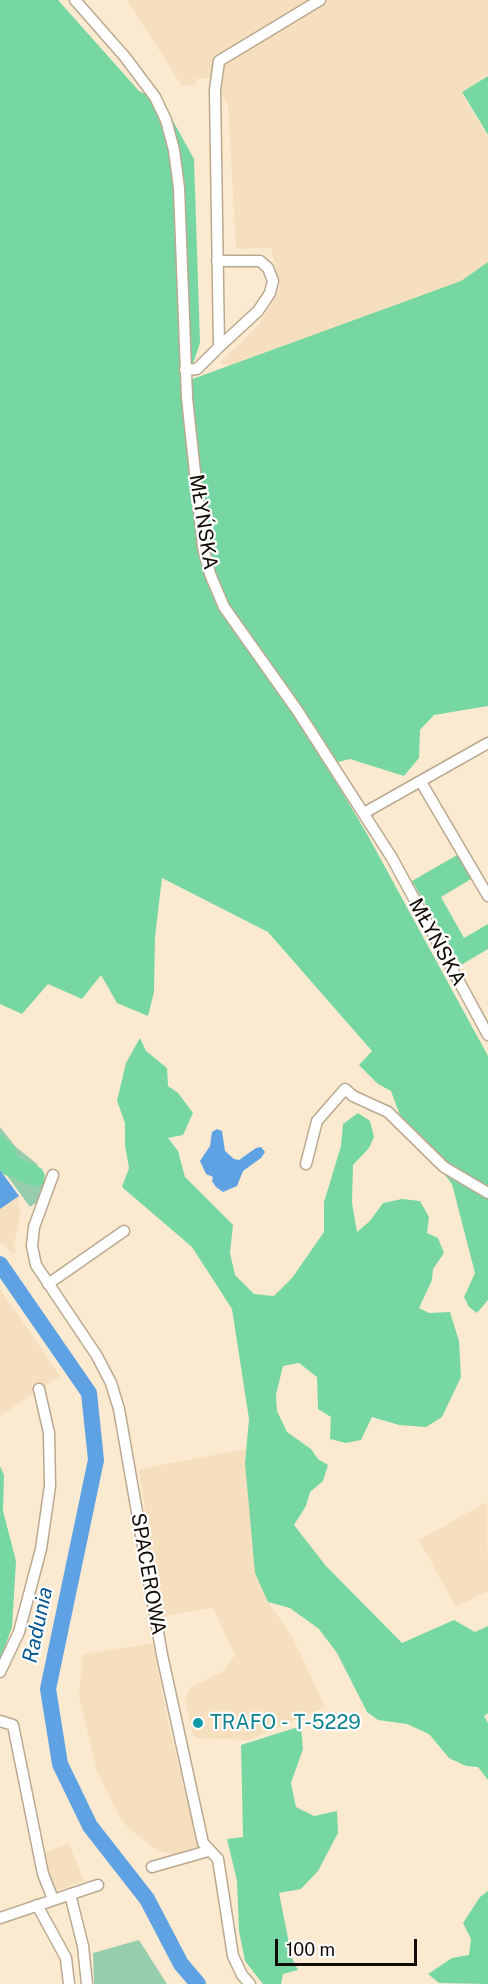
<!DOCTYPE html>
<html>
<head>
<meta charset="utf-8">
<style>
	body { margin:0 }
	#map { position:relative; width:488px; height:1984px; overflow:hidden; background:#fcead0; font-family:"Public Sans",sans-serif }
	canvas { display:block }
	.scale { position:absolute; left:275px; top:1939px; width:142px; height:27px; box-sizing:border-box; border:3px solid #110b04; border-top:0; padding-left:8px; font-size:18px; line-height:21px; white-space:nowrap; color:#110b04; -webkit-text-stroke:4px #fff; paint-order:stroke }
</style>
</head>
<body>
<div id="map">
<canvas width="488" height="1984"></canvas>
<div class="scale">100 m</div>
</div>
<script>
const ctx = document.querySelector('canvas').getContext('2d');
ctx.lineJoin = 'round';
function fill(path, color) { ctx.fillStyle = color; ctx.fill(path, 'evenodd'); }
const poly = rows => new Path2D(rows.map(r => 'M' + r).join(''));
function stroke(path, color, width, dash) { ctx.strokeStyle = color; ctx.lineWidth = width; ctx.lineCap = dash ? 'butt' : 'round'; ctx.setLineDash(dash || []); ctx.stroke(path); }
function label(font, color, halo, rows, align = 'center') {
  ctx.font = font + ' "Public Sans",sans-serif'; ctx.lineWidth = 4.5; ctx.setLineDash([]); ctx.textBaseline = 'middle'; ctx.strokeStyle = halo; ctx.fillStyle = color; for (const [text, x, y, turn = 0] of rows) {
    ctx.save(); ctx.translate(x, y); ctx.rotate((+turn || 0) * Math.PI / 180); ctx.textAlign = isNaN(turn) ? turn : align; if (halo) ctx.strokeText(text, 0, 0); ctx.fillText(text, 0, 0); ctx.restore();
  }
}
fill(poly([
	[127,0,488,0,488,75,461,92,488,137,488,262,461,281,230,366,219,363,257,327,281,288,271,248,236,249,228,105,209,78,196,79,196,84,182,86],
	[19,1196,18,1207,21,1212,14,1244,16,1252,12,1255,7,1247,0,1243,0,1209],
	[0,1289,60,1376,0,1416],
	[246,1449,245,1463,268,1602,293,1638,325,1707,249,1740,197,1738,193,1735,185,1700,190,1688,224,1671,235,1655,213,1608,168,1615,161,1626,139,1469],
	[487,1502,488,1591,456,1607,419,1540],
	[153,1643,167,1718,199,1847,175,1855,158,1851,129,1829,118,1814,97,1772,79,1696,83,1654],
	[69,1844,84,1881,50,1893,40,1854]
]), '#f5dfbe');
fill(poly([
	[0,1127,15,1146,37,1164,46,1181,41,1199,30,1207,0,1166],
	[139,1940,167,1984,94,1984,93,1953]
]), '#96cead');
fill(poly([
	[0,0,58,0,139,91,163,103,194,159,200,343,187,381,461,281,488,262,488,706,434,715,420,730,419,758,404,776,350,759,326,765,367,834,488,1056,488,1300,477,1313,469,1307,464,1297,475,1273,452,1184,401,1118,391,1091,378,1084,359,1065,372,1051,268,932,162,878,155,937,154,992,148,1016,117,1003,101,975,82,999,48,984,22,1014,0,1004],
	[488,76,488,135,462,92],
	[457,855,471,879,441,897,464,938,488,924,488,949,461,965,412,881],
	[140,1038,146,1051,167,1068,168,1086,178,1093,193,1113,183,1135,168,1138,178,1151,185,1177,233,1225,230,1253,235,1275,254,1294,274,1296,292,1278,324,1232,324,1202,341,1146,343,1124,358,1113,370,1121,374,1137,369,1148,353,1165,352,1203,357,1232,370,1221,383,1203,402,1199,420,1201,429,1217,427,1233,438,1238,444,1253,433,1269,432,1280,419,1308,429,1313,450,1312,459,1341,461,1377,442,1417,426,1427,399,1425,372,1417,361,1440,346,1443,330,1439,331,1417,318,1409,317,1377,299,1363,283,1366,276,1395,277,1411,287,1432,311,1449,318,1459,328,1465,323,1481,310,1492,306,1506,294,1525,326,1566,402,1643,454,1620,475,1632,488,1626,488,1713,484,1716,488,1723,488,1780,478,1767,466,1766,449,1758,429,1734,407,1724,378,1720,367,1712,337,1653,319,1629,290,1608,268,1602,255,1573,245,1463,249,1419,232,1309,192,1247,122,1187,129,1168,125,1145,125,1123,117,1101,126,1063],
	[0,1133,15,1148,17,1156,42,1169,45,1175,43,1184,35,1187,3,1174,0,1170],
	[0,1466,4,1475,3,1511,16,1561,12,1627,0,1660],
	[301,1726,303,1749,291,1783,296,1807,314,1816,337,1811,338,1833,318,1871,301,1889,279,1893,292,1958,298,1970,283,1974,281,1984,263,1984,245,1961,239,1931,237,1881,227,1839,243,1837,241,1745],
	[488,1891,488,1984,439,1983,428,1974,452,1958,469,1955,471,1939,463,1923,480,1897]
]), '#77d7a2');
fill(poly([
	[217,1129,222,1131,225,1151,234,1159,239,1160,256,1148,261,1147,265,1152,261,1158,243,1171,237,1186,223,1192,216,1187,212,1181,213,1177,206,1174,200,1161,210,1146,212,1132],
	[0,1170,19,1196,0,1209]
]), '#5fa2e4');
stroke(poly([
	[0,1264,89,1393,96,1460,48,1689,60,1764,90,1826,147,1899,181,1964,198,1984]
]), '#5fa2e4', 16);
const minor = poly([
	[75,0,125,57,155,97,166,120,174,150,179,188,187,398,203,547,210,574,224,607,297,710,392,858,488,1035],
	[217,261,260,261,268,268,273,281,270,293,258,311,219,347],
	[185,370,197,369,219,347,215,90,219,61,320,0],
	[421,782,488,896],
	[364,813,488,743],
	[306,1164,317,1121,345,1089,353,1096,388,1112,444,1167,488,1193],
	[53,1175,34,1227,32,1246,36,1265,97,1356,111,1383,119,1409,162,1655,203,1843,218,1859,233,1956,242,1975,250,1984],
	[48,1284,124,1231],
	[0,1672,19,1632,41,1549,50,1486,49,1433,39,1389],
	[0,1721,13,1725,43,1874,53,1899],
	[152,1867,208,1851],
	[70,1894,83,1946,87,1984],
	[37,1905,66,1958,69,1984],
	[0,1918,98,1885]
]);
stroke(minor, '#baa990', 13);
stroke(minor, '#fff', 10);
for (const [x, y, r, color] of [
	[198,1723,6,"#0f9aa8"]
]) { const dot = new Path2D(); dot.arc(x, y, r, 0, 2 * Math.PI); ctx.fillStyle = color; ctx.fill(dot); stroke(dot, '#fff', 2); }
label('20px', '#110b04', '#fff', [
	["MŁYŃSKA",203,522,81],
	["MŁYŃSKA",437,942,61],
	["SPACEROWA",148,1574,80]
]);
label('20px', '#0d838f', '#fff', [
	["TRAFO - T-5229",210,1723]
], 'left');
label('italic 21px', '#055590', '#fff', [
	["Radunia",38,1625,-78]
]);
</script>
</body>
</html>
